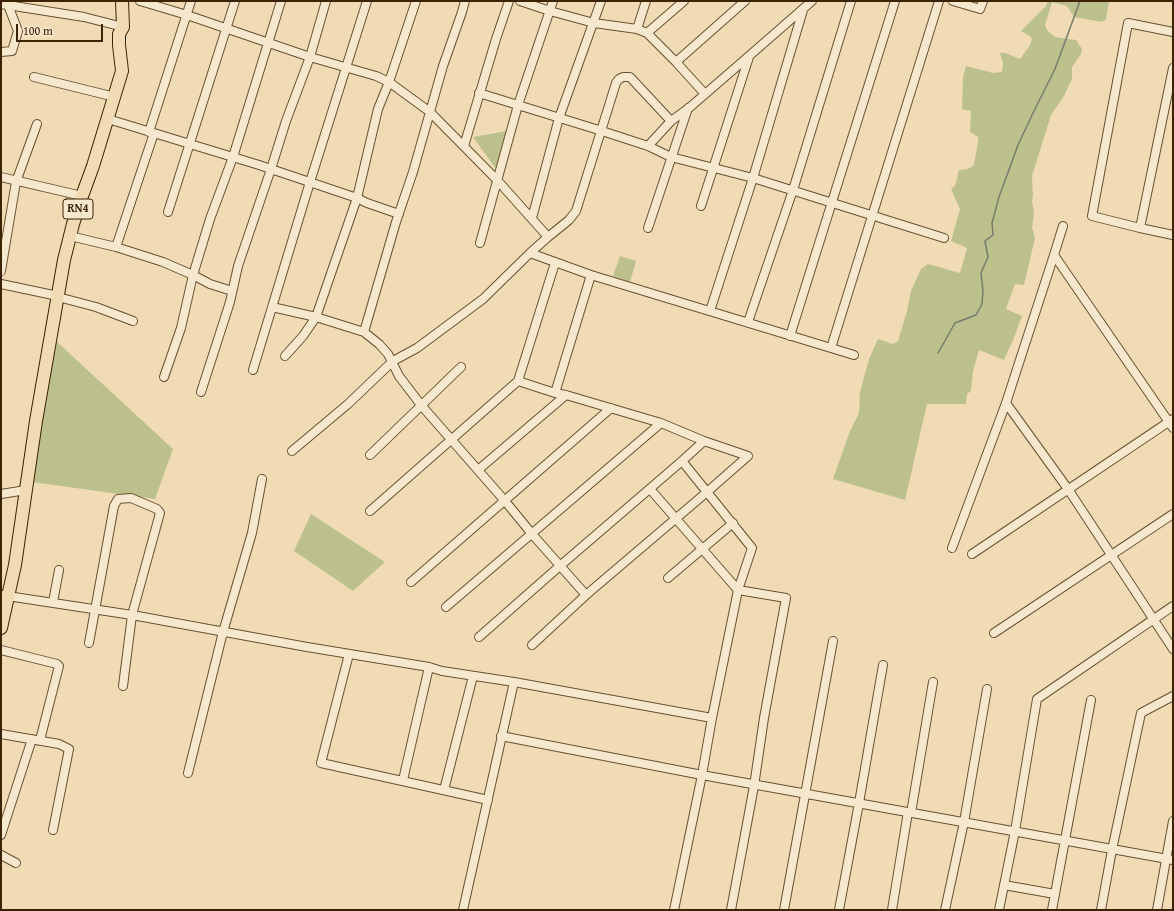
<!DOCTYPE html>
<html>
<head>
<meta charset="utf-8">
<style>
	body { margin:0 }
	#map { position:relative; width:1174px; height:911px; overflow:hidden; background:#f1dbb4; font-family:"Gentium Book Plus",serif }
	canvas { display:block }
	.frame { position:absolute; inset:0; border:2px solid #3b2304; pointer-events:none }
	.scale { position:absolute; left:16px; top:24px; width:87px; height:18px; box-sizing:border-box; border:2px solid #3b2304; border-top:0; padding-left:5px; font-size:12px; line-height:14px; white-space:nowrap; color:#3b2304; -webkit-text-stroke:3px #f6e8ce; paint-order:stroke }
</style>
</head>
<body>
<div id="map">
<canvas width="1174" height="911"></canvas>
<div class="frame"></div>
<div class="scale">100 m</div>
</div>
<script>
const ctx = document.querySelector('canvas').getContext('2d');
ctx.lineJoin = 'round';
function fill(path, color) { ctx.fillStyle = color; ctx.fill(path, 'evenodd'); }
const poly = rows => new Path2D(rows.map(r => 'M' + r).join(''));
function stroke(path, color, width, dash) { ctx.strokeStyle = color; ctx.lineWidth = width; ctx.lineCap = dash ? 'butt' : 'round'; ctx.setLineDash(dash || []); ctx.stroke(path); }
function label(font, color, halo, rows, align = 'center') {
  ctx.font = font + ' "Gentium Book Plus",serif'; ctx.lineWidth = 3; ctx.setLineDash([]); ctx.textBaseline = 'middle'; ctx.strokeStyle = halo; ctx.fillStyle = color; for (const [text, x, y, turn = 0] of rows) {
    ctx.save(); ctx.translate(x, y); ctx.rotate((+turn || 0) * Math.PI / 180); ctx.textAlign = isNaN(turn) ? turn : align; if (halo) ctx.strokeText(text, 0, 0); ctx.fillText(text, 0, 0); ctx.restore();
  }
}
fill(poly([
	[1048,1,1109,1,1106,19,1102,22,1074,17,1067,6,1052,2,1045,25,1047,30,1055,37,1076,40,1082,49,1081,54,1072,67,1072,79,1064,96,1051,115,1032,176,1033,196,1032,201,1034,212,1032,228,1035,238,1024,285,1015,284,1006,309,1022,316,1013,340,1004,360,979,350,973,371,971,391,967,394,966,404,927,404,905,500,833,479,850,431,859,413,860,392,869,359,878,339,893,344,898,341,907,311,911,291,921,269,928,264,960,273,967,248,951,241,960,209,951,189,955,186,959,170,968,169,974,165,978,142,978,137,970,132,971,111,962,109,963,77,966,66,993,73,1002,72,1003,63,1000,53,1005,53,1020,59,1030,45,1032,39,1030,36,1021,31,1046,6],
	[507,131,496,169,473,137],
	[620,256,636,261,630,282,613,276],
	[56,341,173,449,155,499,32,482,39,431],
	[311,514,385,562,353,591,294,551]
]), '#bcc08c');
stroke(poly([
	[938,353,955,323,976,315,982,304,983,291,981,273,988,257,985,241,993,235,992,223,999,197,1018,145,1034,111,1055,69,1080,1]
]), '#757d6e', 1.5);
const minor = poly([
	[140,1,187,15,310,57,376,76,389,82,430,112,498,181,548,237,530,253,591,275,555,393,566,395,661,423,704,441,682,461,752,548,738,590,786,598,764,718,754,786,731,910],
	[520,1,550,11,594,23,637,29,647,33],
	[953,1,980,9,983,1],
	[1,4,84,17,123,27],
	[637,29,646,1],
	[1173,32,1128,23,1092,216,1140,228,1173,235],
	[1,52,12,51,18,31,8,5,9,2],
	[676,62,647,33,684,1],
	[34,77,115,97],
	[479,93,602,131,648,146,671,157,753,178,944,238],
	[705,94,676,62,745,1],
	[108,119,259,165,357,198,367,203,399,214],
	[149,132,191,1],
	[464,146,496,39,509,1],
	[648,146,671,121,689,108,749,56,812,1],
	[1,177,82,196],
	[701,206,749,57],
	[168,212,235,1],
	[532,218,559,118,601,1],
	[648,228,688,108],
	[1140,228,1173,68],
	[70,236,116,247,163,262,193,275,210,284,232,291],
	[548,237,569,220,576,211,616,83,619,79,623,77,630,77,671,121],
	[480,243,518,105,553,1],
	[116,247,154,133],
	[1054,255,1173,428],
	[1,271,16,182,37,124],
	[591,275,854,355],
	[1,284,58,296],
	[58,297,96,307,133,321],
	[272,307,316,317,364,332,379,344,388,354,399,376,421,405,505,501,532,534,586,595,707,492,748,456,704,441],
	[710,311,753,178,803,10],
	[748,322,793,190,851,1],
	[364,332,396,222,413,172,443,66,462,12,465,1],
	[790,336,895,1],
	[831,348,939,1],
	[285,356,303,336,316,317,357,198,378,109,389,82,416,1],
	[253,370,310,182,367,1],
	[164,377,181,328,193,275,210,219,233,157,281,1],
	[518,381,555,393],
	[201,392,230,302,238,266,271,169,286,121,310,57,326,1],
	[1006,403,1068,489,1173,649],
	[292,451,348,404,393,361,417,348,483,299,530,253],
	[370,455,461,367],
	[478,470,566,395],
	[650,489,738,590,712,718],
	[1,494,26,490],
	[370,511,518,381,555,263],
	[952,548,1006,403,1054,255,1063,226],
	[972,554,1173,419],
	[668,578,733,523],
	[411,582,611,408],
	[1,595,132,615,307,647,429,667,442,671,514,682,712,718,702,775,1173,860],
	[53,602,59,570],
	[446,607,661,423],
	[994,633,1173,514],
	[479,637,561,565,682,461],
	[89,643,114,506,118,499,131,498,157,509,160,513,132,615,123,686],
	[532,645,586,595],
	[1,650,57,664,59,666,40,740],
	[349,654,321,763,488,800],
	[1,734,59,744,69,749,53,830],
	[501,736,702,775,674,910],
	[188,773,223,632,252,533,262,479],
	[403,780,429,667],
	[444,790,473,676],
	[911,813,933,682],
	[1,835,32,739],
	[1,855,16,863],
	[1004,885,1055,894],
	[463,910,514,682],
	[784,910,833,641],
	[839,910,859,803,883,665],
	[892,910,908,812],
	[945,910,964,822,987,689],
	[999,910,1015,831,1037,699,1173,606],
	[1052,910,1091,700],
	[1101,910,1112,850,1141,713,1173,696],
	[1157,910,1173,821]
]);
const highway = poly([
	[1,628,15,565,36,421,64,260,73,224,82,196,93,166,122,71,119,45,119,34,123,27,122,1]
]);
stroke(minor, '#685130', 10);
stroke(highway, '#3b2304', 14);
stroke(minor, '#f6e8ce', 8);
stroke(highway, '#f1dbb4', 12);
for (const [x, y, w] of [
	[78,209,30]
]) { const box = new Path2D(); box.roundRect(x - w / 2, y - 10, w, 20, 3); ctx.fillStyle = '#f6e8ce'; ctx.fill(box); stroke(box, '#3b2304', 1); }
label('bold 12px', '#3b2304', null, [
	["RN4",78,209]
]);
</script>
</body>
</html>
